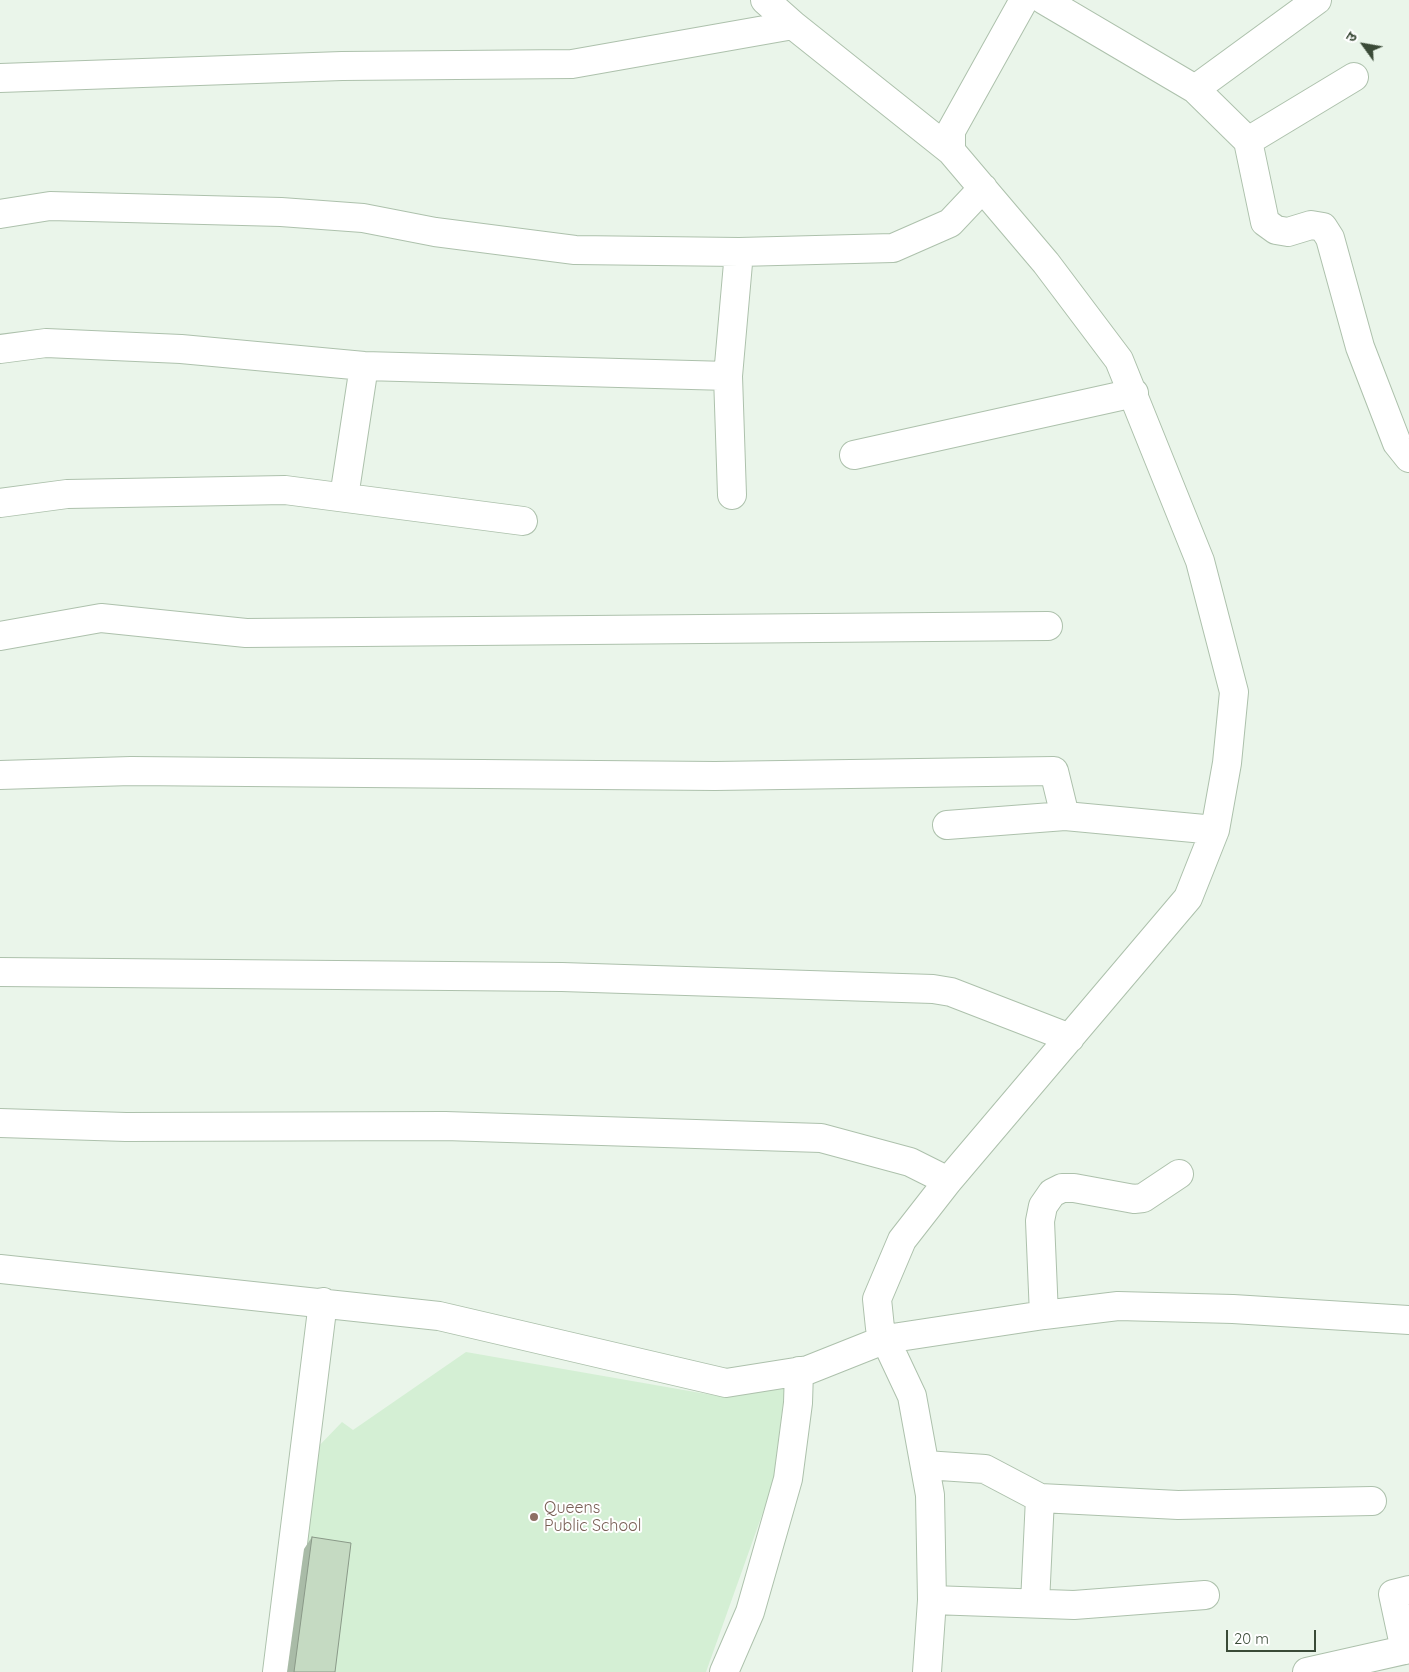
<!DOCTYPE html>
<html>
<head>
<meta charset="utf-8">
<style>
	body { margin:0 }
	#map { position:relative; width:1409px; height:1672px; overflow:hidden; background:#eaf5ea; font-family:Quicksand,"Noto Sans Devanagari",sans-serif }
	canvas { display:block }
	.north { position:absolute; left:1339px; top:20px; width:50px; height:50px; -webkit-text-stroke:4px #fff; paint-order:stroke; rotate:302deg; font-size:14px; font-weight:700; line-height:20px; text-align:center; color:#3a4a37 }
	.north::after { content:''; display:block; margin:auto; width:18px; height:22px; background:#3a4a37; clip-path:polygon(50% 0,100% 100%,50% 72%,0 100%) }
	.scale { position:absolute; left:1226px; top:1630px; width:90px; height:22px; box-sizing:border-box; border:2px solid #3a4a37; border-top:0; padding-left:6px; font-size:15px; line-height:18px; white-space:nowrap; color:#3a4a37; -webkit-text-stroke:4px #fff; paint-order:stroke }
</style>
</head>
<body>
<div id="map">
<canvas width="1409" height="1672"></canvas>
<div class="north">उ</div>
<div class="scale">20 m</div>
</div>
<script>
const ctx = document.querySelector('canvas').getContext('2d');
ctx.lineJoin = 'round';
function fill(path, color) { ctx.fillStyle = color; ctx.fill(path, 'evenodd'); }
const poly = rows => new Path2D(rows.map(r => 'M' + r).join(''));
function stroke(path, color, width, dash) { ctx.strokeStyle = color; ctx.lineWidth = width; ctx.lineCap = dash ? 'butt' : 'round'; ctx.setLineDash(dash || []); ctx.stroke(path); }
function label(font, color, halo, rows, align = 'center') {
  ctx.font = font + ' Quicksand,sans-serif'; ctx.lineWidth = 4; ctx.setLineDash([]); ctx.textBaseline = 'middle'; ctx.strokeStyle = halo; ctx.fillStyle = color; for (const [text, x, y, turn = 0] of rows) {
    ctx.save(); ctx.translate(x, y); ctx.rotate((+turn || 0) * Math.PI / 180); ctx.textAlign = isNaN(turn) ? turn : align; if (halo) ctx.strokeText(text, 0, 0); ctx.fillText(text, 0, 0); ctx.restore();
  }
}
fill(poly([
	[466,1352,718,1396,785,1388,773,1484,706,1672,287,1672,315,1450,342,1422,353,1430]
]), '#d4efd4');
const street = poly([
	[765,0,793,25],
	[1044,0,1195,89,1248,141,1265,222,1276,230,1288,232,1311,225,1323,227,1330,238,1360,347,1397,443,1409,458],
	[0,78,342,66,572,64,793,25,951,151],
	[1195,89,1317,0],
	[1248,141,1354,77],
	[0,214,50,206,281,212,363,218,435,232,575,250,739,252,893,248,950,223,983,188],
	[0,349,46,343,181,349,364,366,728,376],
	[854,455,1134,393],
	[732,495,728,376,739,252],
	[344,497,364,366],
	[0,503,67,494,285,490,523,521],
	[0,636,101,618,246,633,1048,626],
	[0,775,131,771,715,776,1054,771,1065,816,1215,830],
	[947,825,1065,816],
	[0,972,562,977,933,989,951,992,1070,1038],
	[0,1123,126,1127,445,1126,821,1138,910,1162,948,1181],
	[0,1269,439,1316,726,1383,808,1370,886,1339,1044,1315,1118,1306,1233,1309,1409,1320],
	[1044,1315,1040,1221,1043,1206,1052,1193,1062,1188,1074,1188,1134,1199,1143,1198,1179,1174],
	[925,1465,985,1469,1040,1498,1178,1505,1372,1501],
	[932,1600,1074,1605,1205,1595],
	[1035,1603,1040,1498],
	[1405,1650,1393,1594,1409,1590],
	[277,1672,323,1302],
	[724,1672,750,1612,788,1479,798,1403,799,1371],
	[927,1672,932,1600,930,1495,912,1396,880,1328,877,1299,902,1240,948,1181,1188,898,1215,830,1227,763,1234,692,1200,561,1119,360,1046,263,951,151,951,131,1024,0],
	[1307,1672,1409,1649]
]);
stroke(street, '#adc1ac', 30);
stroke(street, '#fff', 28);
fill(poly([
	[312,1537,335,1672,287,1672,304,1549]
]), '#a9bba7');
const building = poly([
	[312,1537,351,1543,335,1672,294,1672,312,1537]
]);
fill(building, '#c5dac2');
stroke(building, '#8a9988', 1);
for (const [x, y, r, color] of [
	[534,1517,5,"#8d6e63"]
]) { const dot = new Path2D(); dot.arc(x, y, r, 0, 2 * Math.PI); ctx.fillStyle = color; ctx.fill(dot); stroke(dot, '#fff', 2); }
label('16px', '#785e54', '#fff', [
	["Queens",544,1508],
	["Public School",544,1526]
], 'left');
</script>
</body>
</html>
